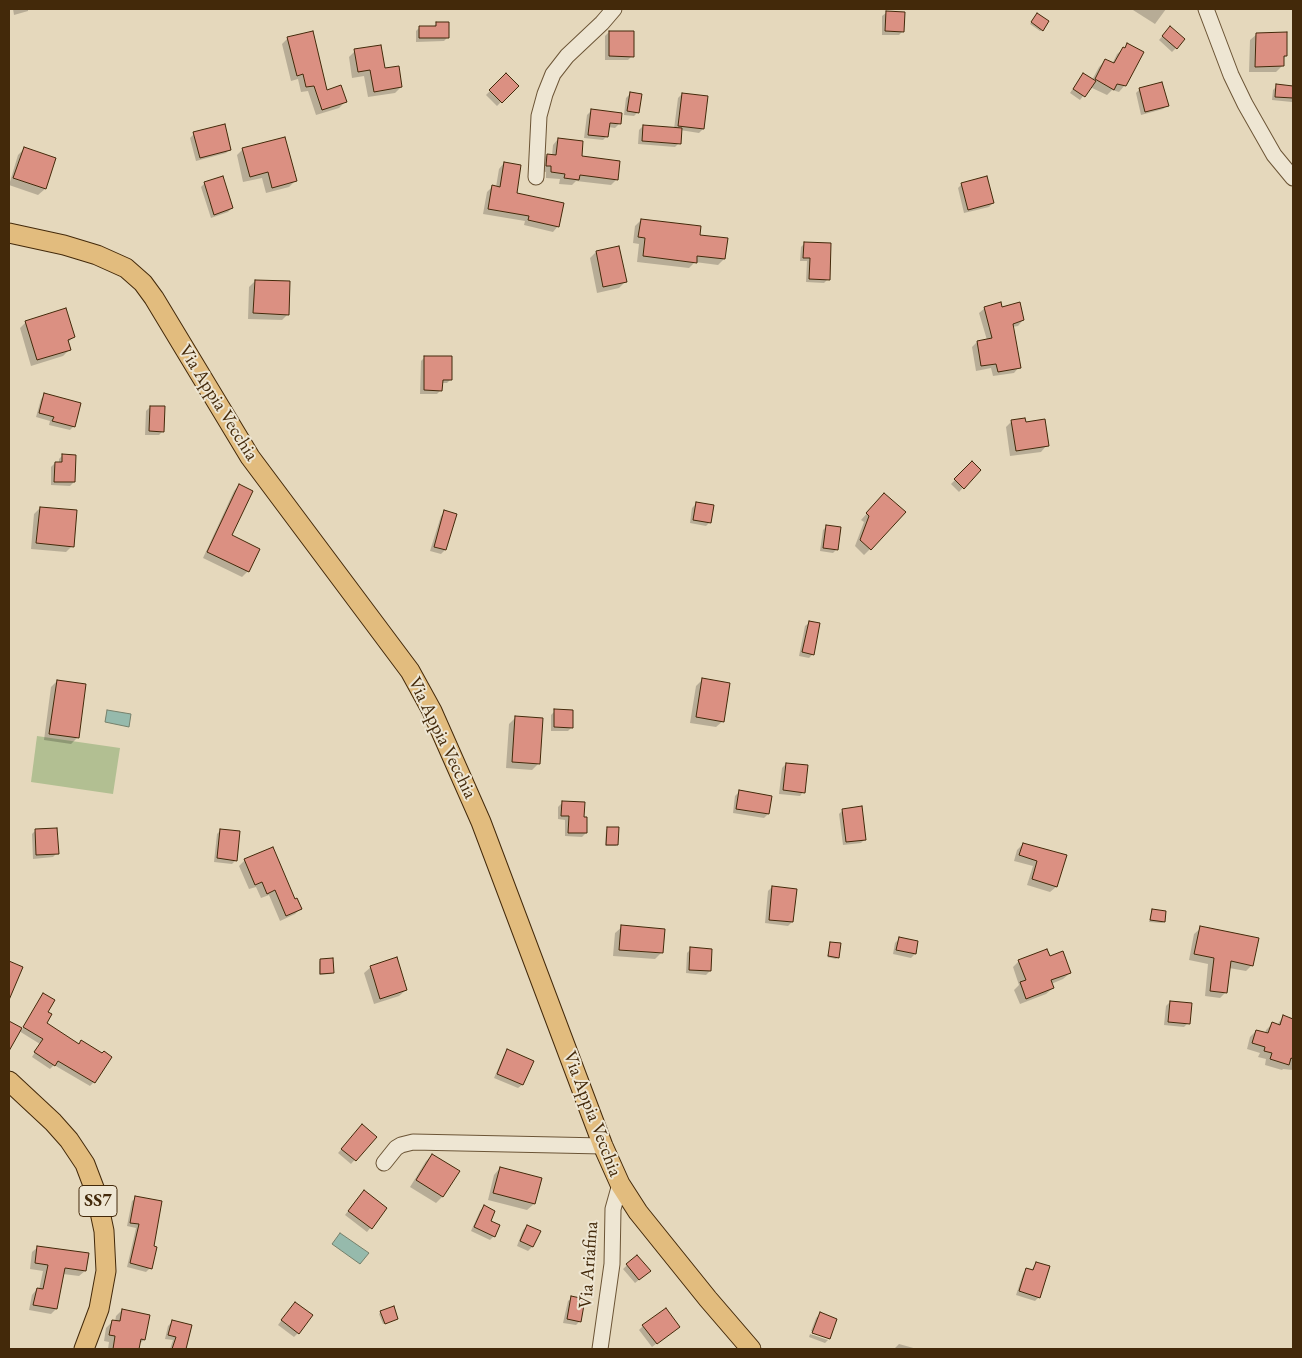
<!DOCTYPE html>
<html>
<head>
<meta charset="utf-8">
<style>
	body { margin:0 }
	#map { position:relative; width:1302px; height:1358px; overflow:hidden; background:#e5d8bc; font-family:"EB Garamond",serif }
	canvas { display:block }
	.frame { position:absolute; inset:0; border:10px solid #43290a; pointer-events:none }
</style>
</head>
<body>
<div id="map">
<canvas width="1302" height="1358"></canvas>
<div class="frame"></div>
</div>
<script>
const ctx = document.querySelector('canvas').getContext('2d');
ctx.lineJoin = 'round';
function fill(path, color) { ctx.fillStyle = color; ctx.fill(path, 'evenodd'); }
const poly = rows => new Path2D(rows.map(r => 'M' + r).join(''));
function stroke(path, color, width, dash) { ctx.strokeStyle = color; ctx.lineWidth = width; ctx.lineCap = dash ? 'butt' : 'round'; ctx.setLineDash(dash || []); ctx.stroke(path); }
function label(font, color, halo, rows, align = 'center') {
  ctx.font = font + ' "EB Garamond",serif'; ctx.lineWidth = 4; ctx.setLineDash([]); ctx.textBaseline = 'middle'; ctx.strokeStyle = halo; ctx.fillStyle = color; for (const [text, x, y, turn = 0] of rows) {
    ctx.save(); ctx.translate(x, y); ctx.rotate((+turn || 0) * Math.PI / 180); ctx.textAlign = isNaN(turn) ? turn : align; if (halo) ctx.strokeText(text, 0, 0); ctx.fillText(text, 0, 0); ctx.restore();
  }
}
fill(poly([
	[37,736,120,748,113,794,31,782]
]), '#b2bf92');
const water = poly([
	[107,710,131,714,129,727,105,722,107,710],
	[340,1233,369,1253,360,1264,332,1244,340,1233]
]);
fill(water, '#96baac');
stroke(water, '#75806b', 1);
fill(poly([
	[13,9,28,9,28,11,14,15],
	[1134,9,1166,9,1155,24,1133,10],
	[886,13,903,31,899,35,882,35,882,16],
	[1036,16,1042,30,1040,31,1030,24],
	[436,24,448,37,444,41,416,42,416,31,420,27,433,27],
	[609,32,632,56,628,60,605,60,605,36],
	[1166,32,1176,48,1172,52,1159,40],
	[1257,34,1286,56,1282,60,1282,66,1276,72,1249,72,1250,40],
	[288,38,326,91,345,102,339,108,316,115,308,91,301,92,298,79,291,81,282,44],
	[1128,45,1125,85,1119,92,1112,90,1107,95,1090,87,1080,100,1070,93,1080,78,1092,80,1099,67,1106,60,1112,64,1117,54],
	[355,51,384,70,401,87,395,93,368,97,364,76,352,78,349,57],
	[506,75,517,86,497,106,486,95],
	[1277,86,1293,87,1293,100,1292,102,1272,100,1273,90],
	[1140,89,1167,106,1163,109,1141,115,1136,93],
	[630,94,638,112,634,116,624,115,626,98],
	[682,94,703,129,699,133,680,130,679,143,675,147,638,144,639,130,643,126,674,129,678,98],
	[591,111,619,124,615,128,608,127,607,136,603,140,584,138,587,115],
	[194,134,230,149,226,153,196,161,190,138],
	[558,139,580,157,616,180,611,185,576,181,572,185,559,184,560,179,546,178,546,172,541,171,541,161,547,155,552,156,553,145],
	[24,149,55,159,45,189,38,195,9,185,18,155],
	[243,149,295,181,289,187,266,193,262,178,243,182,237,155],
	[504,163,515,194,558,226,553,232,524,225,525,221,483,214,487,192,492,187,496,187,499,169],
	[205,183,232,208,228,212,211,218,201,187],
	[962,184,993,203,989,207,964,213,958,188],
	[641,220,698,236,724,259,718,265,695,262,689,268,637,262,639,244,633,243,635,226],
	[805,243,828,279,824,283,806,282,807,261,800,261,801,247],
	[596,252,625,282,619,288,597,293,590,258],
	[255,281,288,314,282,320,248,319,249,287],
	[985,308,1001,308,1023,320,1018,326,1012,327,1019,367,1014,373,993,376,991,368,976,371,972,347,977,342,987,340,979,313],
	[26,322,74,337,67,343,69,350,63,356,31,366,20,328],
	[425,357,451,379,447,383,441,383,441,390,437,394,420,394,421,361],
	[45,395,74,426,70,430,49,425,50,421,36,417,41,399],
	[150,407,163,431,159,435,145,435,146,411],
	[1012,421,1025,423,1047,445,1041,452,1010,456,1006,427],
	[63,455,74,482,70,486,51,485,51,467,55,463,59,463,59,459],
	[972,463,979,470,959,492,951,484],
	[239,485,230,536,248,571,242,577,203,558,234,491],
	[878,501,870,549,864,555,855,546,864,522,861,520],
	[696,504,710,522,706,526,690,523,692,508],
	[40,508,72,546,66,552,31,549,34,514],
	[445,512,455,515,445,550,441,554,430,551,441,516],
	[827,526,837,549,833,553,820,551,823,530],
	[809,623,813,654,809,658,799,656,805,626],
	[702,680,723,721,716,727,690,723,696,686],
	[57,681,77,738,71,744,44,740,51,687],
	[555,711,572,727,568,731,551,731,551,715],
	[516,717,538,764,532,770,506,768,509,724],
	[786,764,803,792,800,796,779,794,782,768],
	[739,792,768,814,764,818,733,813,735,796],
	[562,803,583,818,586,833,582,837,565,836,565,820,558,819,558,807],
	[843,810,865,839,861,843,843,845,839,814],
	[608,828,617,844,616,846,605,846,606,830],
	[36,830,57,853,53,857,33,859,32,834],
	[221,830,236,860,232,864,214,862,217,834],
	[1023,844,1066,856,1056,887,1050,892,1027,885,1033,866,1014,861,1017,850],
	[245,860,294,900,300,909,295,914,280,921,269,895,261,898,256,887,249,889,239,866],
	[772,887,792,922,788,926,765,923,768,891],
	[1152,910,1164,922,1162,923,1149,922],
	[622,927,661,953,655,959,613,956,615,933],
	[1201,928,1252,965,1246,971,1229,968,1226,992,1220,998,1205,996,1208,964,1189,960,1194,934],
	[899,939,917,942,915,954,911,958,893,954,895,943],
	[831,943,838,957,836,959,827,957],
	[691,949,710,971,706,975,686,973,687,953],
	[1050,958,1070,973,1063,979,1051,984,1053,988,1046,994,1020,1004,1014,990,1019,985,1013,967,1019,961],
	[320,960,333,973,331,974,319,975,319,962],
	[371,967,406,990,399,996,374,1004,364,973],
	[40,999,45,1023,94,1082,90,1086,54,1065,50,1069,32,1057,40,1044,19,1031,9,1048,9,1022,22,1030],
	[1170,1002,1188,1023,1184,1027,1164,1025,1166,1006],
	[1283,1017,1293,1020,1293,1070,1283,1069,1282,1070,1265,1065,1266,1059,1258,1057,1260,1053,1247,1049,1250,1037,1256,1031,1265,1034,1266,1030,1272,1024,1277,1025],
	[508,1051,532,1062,522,1085,518,1088,494,1078,504,1055],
	[358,1130,375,1137,351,1164,338,1153],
	[433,1155,442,1197,436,1203,410,1187,426,1161],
	[500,1168,540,1179,534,1204,527,1210,488,1200,494,1175],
	[360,1196,386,1208,367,1232,345,1215],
	[136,1198,150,1268,146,1272,127,1267,136,1228,127,1226,132,1201],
	[484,1207,494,1236,490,1240,471,1231,480,1211],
	[527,1226,539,1232,532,1247,528,1251,517,1246,523,1230],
	[38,1247,85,1271,79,1276,63,1274,56,1309,51,1314,29,1310,32,1295,37,1289,39,1290,43,1271,30,1269,32,1252],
	[637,1256,645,1275,635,1283,623,1269],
	[1036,1263,1039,1297,1035,1301,1016,1295,1023,1274,1026,1270,1031,1271],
	[572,1298,580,1321,576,1325,563,1323,568,1301],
	[291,1307,298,1333,294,1337,278,1325],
	[122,1310,144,1340,138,1345,138,1349,108,1349,109,1342,104,1341,106,1328,113,1321,115,1322,116,1316],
	[381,1312,397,1318,383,1324,379,1314],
	[820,1314,836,1319,828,1339,828,1337,811,1331,816,1318],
	[172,1322,191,1326,185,1349,170,1349,173,1340,165,1339,168,1326],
	[643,1326,674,1330,652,1347,639,1330],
	[810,1334,828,1340,825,1343,809,1337],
	[899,1344,917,1349,894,1349]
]), '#0003');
const building = poly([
	[886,11,905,12,904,32,885,31,886,11],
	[1037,13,1049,21,1043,31,1031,22,1037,13],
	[436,22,449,22,449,38,419,38,419,26,436,26,436,22],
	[1170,26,1185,39,1177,49,1162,36,1170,26],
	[313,31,327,90,341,85,347,102,322,110,314,86,306,87,303,74,297,76,287,37,313,31],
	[609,31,634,31,634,57,609,56,609,31],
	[1287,32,1287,56,1284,56,1284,66,1255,67,1256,33,1287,32],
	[1127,43,1144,52,1126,86,1117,84,1114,90,1095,79,1105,59,1114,63,1123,47,1125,48,1127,43],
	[381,45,385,68,399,66,402,87,374,92,370,70,358,72,354,49,381,45],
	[506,73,519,86,502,103,489,90,506,73],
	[1083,73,1096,81,1085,97,1073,89,1083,73],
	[1162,82,1169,106,1145,112,1139,88,1162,82],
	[1276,84,1293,86,1293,98,1275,97,1276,84],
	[630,92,642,94,639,113,627,111,630,92],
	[682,93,708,96,704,129,678,126,682,93],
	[591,109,622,113,621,124,610,123,608,137,588,135,591,109],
	[225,124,231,150,200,158,193,132,225,124],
	[643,125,682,128,681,144,642,141,643,125],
	[285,137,297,181,272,188,268,172,250,177,242,148,285,137],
	[558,138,583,141,582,156,620,161,618,180,580,175,579,180,564,178,565,174,551,172,551,166,546,166,547,154,556,155,558,138],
	[24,147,56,158,46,189,13,178,24,147],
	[504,162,521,165,517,193,564,203,559,227,528,220,529,216,488,209,492,185,500,187,504,162],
	[223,176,233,208,214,215,204,182,223,176],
	[987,176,994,203,968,210,961,183,987,176],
	[641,219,701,226,700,235,728,238,725,259,697,256,697,263,643,256,645,238,638,237,641,219],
	[804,242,831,243,830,280,809,279,810,258,803,258,804,242],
	[619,246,627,282,603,287,596,251,619,246],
	[255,280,290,281,289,315,253,313,255,280],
	[1001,302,1002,307,1020,302,1024,320,1013,324,1021,368,998,372,996,364,981,366,977,341,992,338,984,307,1001,302],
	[66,308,75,337,68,340,71,350,37,360,25,321,66,308],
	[424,356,452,356,452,380,443,380,442,391,424,390,424,356],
	[44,393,81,403,75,427,52,421,54,417,39,413,44,393],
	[150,406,165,406,164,432,149,431,150,406],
	[1025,418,1026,422,1045,419,1049,446,1016,451,1011,420,1025,418],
	[62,454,76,455,75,482,54,482,55,462,62,462,62,454],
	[972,461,981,470,964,489,954,479,972,461],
	[239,484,253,491,232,535,260,549,249,572,207,552,239,484],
	[884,493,906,512,871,550,860,540,869,516,866,513,884,493],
	[696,502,714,505,711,523,693,520,696,502],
	[40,507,77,510,74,547,36,543,40,507],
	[444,510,457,514,446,550,434,547,444,510],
	[826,525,841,527,838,550,823,548,826,525],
	[809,621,820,623,814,655,802,652,809,621],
	[702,678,730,683,724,722,696,717,702,678],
	[57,680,86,684,79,738,49,734,57,680],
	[554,709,573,710,573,728,554,727,554,709],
	[515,716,543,718,540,764,512,762,515,716],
	[786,763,808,765,805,793,783,790,786,763],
	[739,790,772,796,769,814,736,809,739,790],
	[562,801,585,802,584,817,587,817,587,833,568,833,569,816,561,816,562,801],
	[862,806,866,840,846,842,842,809,862,806],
	[607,827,619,827,618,845,606,845,607,827],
	[57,828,59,854,36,855,35,829,57,828],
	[220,829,240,831,237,861,217,858,220,829],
	[1023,843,1067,855,1057,887,1032,879,1037,861,1019,855,1023,843],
	[273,847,295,899,297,898,302,909,286,916,275,890,267,894,262,882,255,885,244,859,273,847],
	[772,886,797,889,793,922,769,920,772,886],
	[1152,909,1166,911,1165,922,1150,920,1152,909],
	[621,925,665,929,663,953,619,950,621,925],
	[1200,926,1259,938,1253,966,1231,961,1227,993,1210,991,1214,958,1194,954,1200,926],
	[899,937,918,941,916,954,896,950,899,937],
	[830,942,841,943,839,958,828,956,830,942],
	[690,947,712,949,711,971,689,970,690,947],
	[1047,949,1050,956,1063,951,1071,973,1051,980,1054,988,1026,999,1020,982,1026,980,1018,960,1047,949],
	[397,957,407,990,380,999,370,966,397,957],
	[333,958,334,973,320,974,320,959,333,958],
	[9,961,23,967,9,1000,9,961],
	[43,993,55,1000,48,1012,52,1014,47,1023,79,1044,81,1040,102,1053,104,1051,112,1057,95,1083,58,1061,55,1066,34,1052,43,1039,23,1027,43,993],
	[1170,1001,1192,1003,1190,1024,1168,1022,1170,1001],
	[1283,1015,1293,1019,1293,1059,1291,1058,1289,1065,1270,1059,1272,1053,1264,1051,1265,1047,1252,1043,1256,1030,1268,1033,1272,1022,1280,1025,1283,1015],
	[9,1021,22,1028,9,1051,9,1021],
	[507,1049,534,1061,523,1085,497,1074,507,1049],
	[362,1124,377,1137,356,1161,341,1149,362,1124],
	[432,1154,460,1171,443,1197,416,1180,432,1154],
	[500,1167,542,1178,535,1204,493,1193,500,1167],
	[364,1190,387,1208,372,1229,348,1211,364,1190],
	[135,1196,162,1201,154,1246,157,1247,152,1269,130,1263,139,1224,130,1223,135,1196],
	[484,1205,495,1211,491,1221,500,1225,495,1237,474,1227,484,1205],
	[527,1225,541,1231,533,1247,520,1241,527,1225],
	[37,1246,89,1253,86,1271,65,1268,57,1309,33,1305,37,1288,43,1289,48,1265,35,1263,37,1246],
	[637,1255,651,1271,639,1280,626,1264,637,1255],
	[1036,1262,1050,1266,1040,1298,1019,1291,1026,1268,1033,1270,1036,1262],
	[571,1296,585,1299,581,1322,567,1319,571,1296],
	[295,1302,313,1315,299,1334,281,1320,295,1302],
	[394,1306,398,1319,385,1324,380,1311,394,1306],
	[666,1308,680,1327,657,1344,642,1325,666,1308],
	[122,1309,150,1315,145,1340,141,1339,139,1349,113,1349,115,1336,109,1335,112,1320,120,1321,122,1309],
	[820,1312,837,1319,830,1339,812,1333,820,1312],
	[172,1320,192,1325,186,1349,172,1349,176,1337,168,1335,172,1320]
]);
fill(building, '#db9082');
stroke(building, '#43290a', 1);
const minor = poly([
	[1206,9,1231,75,1245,104,1274,155,1293,178],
	[536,177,539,116,545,94,553,74,567,56,602,23,614,9],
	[384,1163,396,1148,401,1145,413,1142,603,1146],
	[600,1349,612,1264,613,1209,620,1184]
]);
const major = poly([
	[9,233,64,245,97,255,126,268,143,283,154,298,250,457,410,671,432,711,481,822,603,1146,620,1184,638,1212,708,1299,751,1349],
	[9,1081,53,1122,69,1140,85,1164,96,1193,104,1231,106,1271,99,1309,84,1349]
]);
stroke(minor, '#6c5536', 17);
stroke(major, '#43290a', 21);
stroke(minor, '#eee6d3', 15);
stroke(major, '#e2bc7e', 19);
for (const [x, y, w] of [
	[98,1201,38]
]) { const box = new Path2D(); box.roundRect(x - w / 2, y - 15.5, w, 31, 4); ctx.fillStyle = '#eee6d3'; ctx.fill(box); stroke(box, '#43290a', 1); }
label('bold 18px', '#43290a', null, [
	["SS7",98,1201]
]);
label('19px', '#43290a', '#eee6d3', [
	["Via Appia Vecchia",218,403,58],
	["Via Appia Vecchia",442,738,64],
	["Via Appia Vecchia",592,1114,69],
	["Via Ariafina",589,1265,-86]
]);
</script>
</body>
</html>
